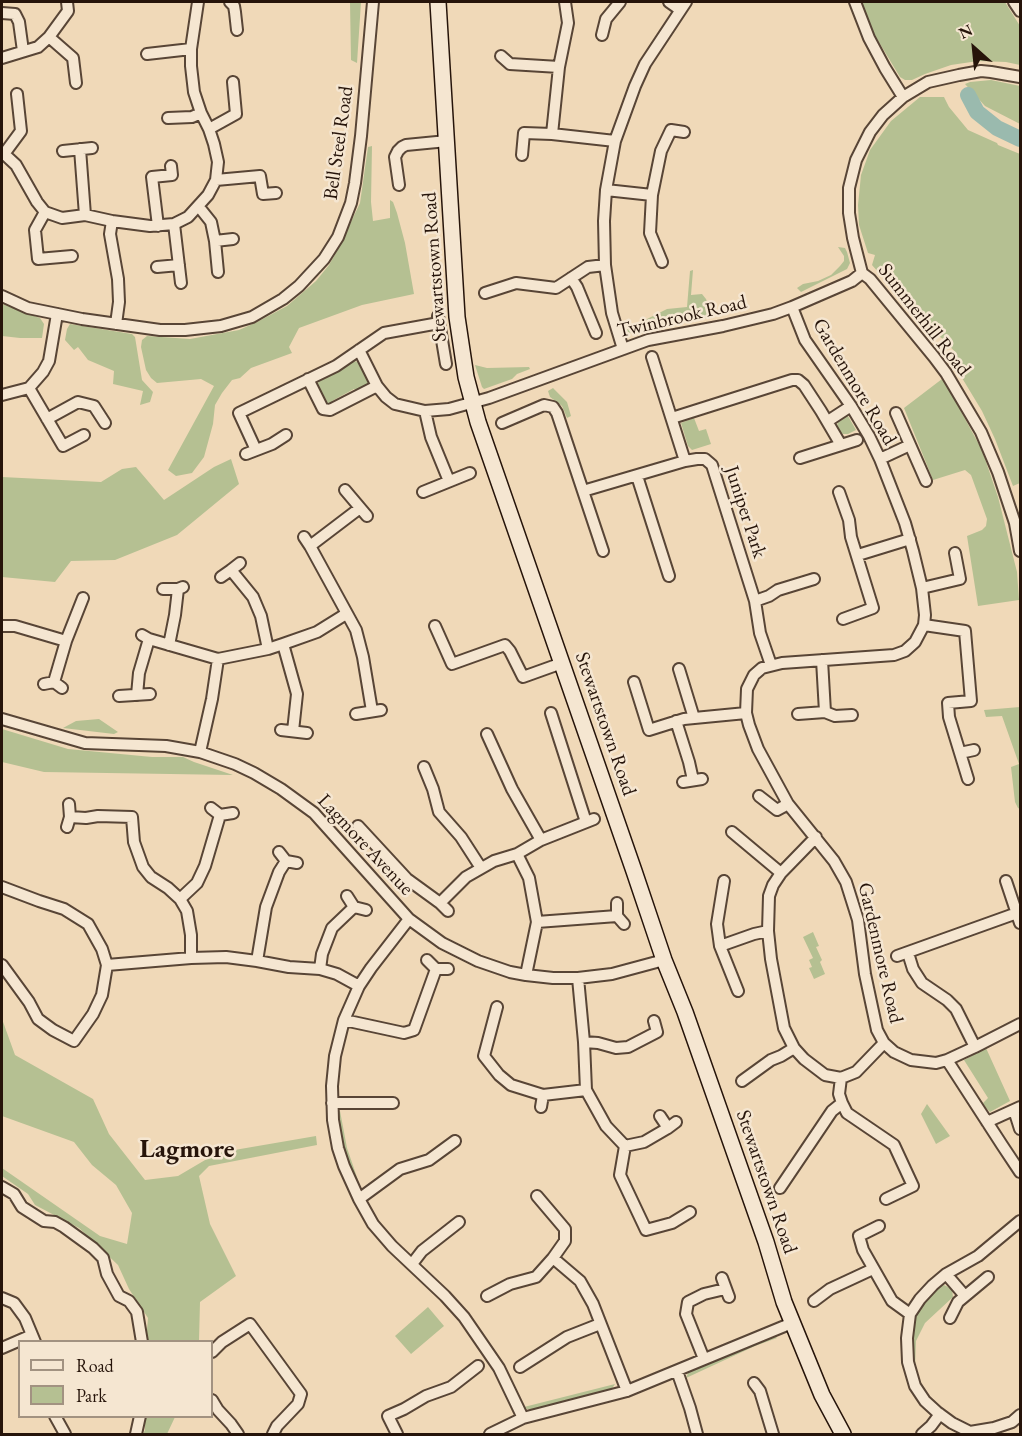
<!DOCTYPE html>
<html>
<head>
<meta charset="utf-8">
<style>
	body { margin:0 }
	#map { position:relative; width:1022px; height:1436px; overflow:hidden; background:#f0d9b8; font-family:"EB Garamond",serif }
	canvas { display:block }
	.frame { position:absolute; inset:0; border:3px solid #26140a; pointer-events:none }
	.legend { position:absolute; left:18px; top:1340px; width:195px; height:78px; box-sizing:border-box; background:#f5e6d1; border:2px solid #a29281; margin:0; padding:8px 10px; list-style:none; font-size:18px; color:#26140a }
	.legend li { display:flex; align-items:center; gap:12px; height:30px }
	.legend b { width:30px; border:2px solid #a29281 }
	.north { position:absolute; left:944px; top:18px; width:60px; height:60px; -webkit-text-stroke:4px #f5e6d1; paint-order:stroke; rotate:333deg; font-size:16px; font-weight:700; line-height:24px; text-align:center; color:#26140a }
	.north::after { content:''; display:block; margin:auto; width:21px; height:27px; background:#26140a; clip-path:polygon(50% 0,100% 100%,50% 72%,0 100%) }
</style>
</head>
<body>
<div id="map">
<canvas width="1022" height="1436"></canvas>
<div class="frame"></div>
<ul class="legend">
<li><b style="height:8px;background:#f5e6d1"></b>Road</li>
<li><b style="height:16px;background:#b5c092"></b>Park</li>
</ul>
<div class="north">N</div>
</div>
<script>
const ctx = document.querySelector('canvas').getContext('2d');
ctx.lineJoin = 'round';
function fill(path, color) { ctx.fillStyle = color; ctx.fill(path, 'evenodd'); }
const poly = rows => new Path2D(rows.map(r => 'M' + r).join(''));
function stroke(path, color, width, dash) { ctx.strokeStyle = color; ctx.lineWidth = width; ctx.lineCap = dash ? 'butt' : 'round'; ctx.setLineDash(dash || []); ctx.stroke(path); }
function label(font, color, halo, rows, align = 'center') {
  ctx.font = font + ' "EB Garamond",serif'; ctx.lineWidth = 5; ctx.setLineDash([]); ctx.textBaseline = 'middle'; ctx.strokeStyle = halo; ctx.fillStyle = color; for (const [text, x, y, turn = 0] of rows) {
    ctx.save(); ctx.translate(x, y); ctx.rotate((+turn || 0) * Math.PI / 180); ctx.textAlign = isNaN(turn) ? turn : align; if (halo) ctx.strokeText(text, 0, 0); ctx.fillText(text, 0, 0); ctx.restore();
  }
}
fill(poly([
	[350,2,361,2,357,63,351,60],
	[861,2,1005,2,1020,26,1020,65,1006,62,978,61,951,65,925,74,912,80,905,80,900,77,877,39,866,21],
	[991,80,1020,86,1020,124,985,106,965,84,970,82],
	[920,97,944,97,949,107,968,130,997,143,998,145,1020,154,1020,483,1013,486,995,439,982,411,956,368,956,353,943,339,927,328,872,265,875,255,868,253,859,225,858,205,861,175,870,150,891,121],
	[372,146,371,202,373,221,390,218,390,200,393,202,397,213,405,243,414,294,362,305,299,328,289,347,292,353,251,368,240,378,232,380,222,393,215,405,213,424,204,457,192,473,176,476,168,470,214,386,201,379,157,383,151,378,146,370,141,347,142,340,147,336,190,339,239,330,257,322,287,306,316,281,329,265,337,251,360,203,368,147],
	[838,247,845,248,847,252,850,263,847,269,801,292,797,288,803,284,818,281,831,275,840,266,844,261,844,256],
	[693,270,691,295,702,294,706,299,710,308,710,315,708,318,661,327,636,334,630,333,625,330,667,309,687,307,690,271],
	[2,304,40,318,44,324,42,338,20,338,2,336],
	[70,324,132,334,135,337,142,380,153,392,150,402,140,405,143,391,113,384,114,371,88,360,78,347,74,350,65,340,67,329],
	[352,361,360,362,368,378,368,386,358,391,354,389,332,401,332,404,328,404,323,401,317,386,319,381,342,369,348,363],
	[475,365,487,368,529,367,530,369,517,374,512,379,484,389,482,387],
	[942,379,951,393,982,450,998,497,1017,572,1019,600,978,606,967,536,982,530,986,526,987,519,971,475,965,470,933,480,904,408],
	[553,388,567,402,571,416,567,418,562,406,550,397,548,391],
	[843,416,848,416,856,430,848,434,843,434,839,431,837,426,838,421],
	[694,418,699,431,706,429,711,444,692,450,688,446,681,423],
	[231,459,239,484,177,535,115,560,71,561,55,582,2,577,2,477,101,482,122,469,136,467,164,500,214,467],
	[1020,707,1020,809,1018,808,1015,802,1011,767,1019,764,1002,716,986,717,984,710],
	[99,719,118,732,114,734,63,728,76,721],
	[2,729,68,749,152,757,183,757,194,762,233,775,44,772,2,762],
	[813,932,819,946,816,947,822,960,820,962,825,974,814,979,809,968,812,967,809,960,813,958,803,937],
	[2,1019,15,1055,93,1099,109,1134,145,1180,178,1176,217,1153,316,1136,317,1145,209,1166,199,1176,210,1224,236,1276,200,1302,199,1341,146,1341,148,1318,129,1289,118,1265,79,1228,35,1205,28,1194,2,1176,2,1168,100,1236,127,1244,132,1213,116,1185,92,1165,74,1142,2,1116],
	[986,1048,1010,1101,990,1112,986,1108,983,1103,988,1098,964,1060],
	[927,1104,950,1136,936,1144,921,1114],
	[340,1111,347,1148,360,1186,355,1182,342,1145,337,1113],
	[944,1285,952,1289,953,1297,925,1323,916,1341,915,1368,912,1354,913,1322,922,1304,937,1288],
	[428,1307,444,1326,411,1354,395,1336],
	[776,1337,777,1338,755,1346,686,1378,688,1373,693,1370,759,1343],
	[615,1384,611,1390,606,1391,538,1409,527,1409,524,1407],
	[145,1417,145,1416,175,1417,167,1434,143,1434,145,1430]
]), '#b5c092');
stroke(poly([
	[968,95,977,112,997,128,1020,139]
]), '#9abaae', 16);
const street = poly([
	[230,2,234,6,235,12,237,30],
	[669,2,679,9],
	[855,2,869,38,885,68,903,97],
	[1014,2,1020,11],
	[2,13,15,14,19,22,23,51],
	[602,35,606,19,620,2],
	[49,37,73,58,76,83],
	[147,54,191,49],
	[501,56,510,64,559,67],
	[2,58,38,47,49,37,68,11,67,2],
	[1020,77,991,72,981,71,959,75,928,82,903,97,883,115,870,132,856,160,849,188,849,213,853,238,862,273,870,279,934,357,946,373,981,432,998,472,1015,523,1020,551],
	[168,118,192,117,201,113],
	[209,129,236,114,233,82],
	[552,134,559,67,568,23,565,2],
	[80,149,85,215],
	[63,151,92,148],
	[2,152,16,165,37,202,45,212,62,218,85,215,112,221,150,226,174,224,188,217,208,195,216,180,218,162,214,144,209,129,201,113,194,92,191,66,191,49,198,2],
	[4,154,21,131,17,94],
	[522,155,524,133,552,134,615,141],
	[216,180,260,176,263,194,276,193],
	[399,185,395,157,398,151,402,147,406,145,447,141],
	[606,190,652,195],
	[199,207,211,222,215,241,218,272],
	[45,212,35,230,38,259,72,256],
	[112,221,110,234,118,279,119,302,116,324],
	[174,224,181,283],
	[158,226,152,177,172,175,171,166],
	[215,241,233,239],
	[662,262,650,233,652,195,661,151,671,130,684,132],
	[157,267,179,265],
	[571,278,577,287,596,333],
	[485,293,516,283,556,288,588,267,605,265],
	[2,296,28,308,82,319,160,330,185,330,221,326,252,317,283,299,299,286,324,259,338,237,351,203,355,183,361,136,373,2],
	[792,307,805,340,851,406,869,436,880,459,905,523,913,551,922,588,925,615,924,625,915,642,905,651,894,655,782,663,762,668,754,675,747,689,746,713,749,725,758,749,788,804,834,861,846,882,858,920,865,974,877,1030,884,1043,894,1052,911,1060,936,1063,947,1060,975,1047,1020,1024],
	[438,316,446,364],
	[623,349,612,313,605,265,604,221,606,190,615,141,635,86,645,64,686,2],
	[359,350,377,386,386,397,395,404,425,411,449,409,489,398,648,340,723,326,773,314,792,307,852,281,862,273],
	[652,357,685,461],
	[308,379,323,409,330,410,377,386],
	[29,388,63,446,84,435],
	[2,395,29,388,43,372,49,361,57,314],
	[425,411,431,437,449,481],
	[896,413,926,481],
	[672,418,792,380,798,380,804,385,821,411,841,445],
	[47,419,78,402,94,406,105,423],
	[828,421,851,406],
	[502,423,544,405,553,407,557,413,603,551],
	[256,450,239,413,336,366,384,333,439,323],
	[246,454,272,444,286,435],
	[800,458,857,440],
	[880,459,910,445],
	[637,476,669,576],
	[345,490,367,516],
	[583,491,685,461,697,459,705,459,712,465,755,601,760,633,771,665],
	[423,492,470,473],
	[839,492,849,520,851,537,873,608,843,619],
	[304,537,310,546,356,630,363,657,372,711],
	[310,546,360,508],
	[858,555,910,539],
	[231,570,253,597,261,616,268,649],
	[221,577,231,570,240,563],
	[922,588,960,579,955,553],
	[163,589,178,589,183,587],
	[755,601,769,596,778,590,814,579],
	[924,625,965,631,971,701,948,703,949,717,968,779],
	[2,626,15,626,66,641],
	[435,626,452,664,505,645,510,651,523,677,562,663],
	[142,635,149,639,218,659,268,649,283,644,317,632,346,614],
	[283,644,297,694,293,731],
	[169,645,175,615,178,589],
	[822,660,825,712],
	[679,669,694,718],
	[54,682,66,641,83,598],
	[634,682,649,730,684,719,746,713],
	[44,684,54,682,62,688],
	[137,695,139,673,149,639],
	[119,696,150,694],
	[551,713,586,822],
	[356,714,381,710],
	[798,714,825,712,835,716,852,715],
	[2,719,85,743,166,746,200,752,235,764,254,773,281,789,314,813,409,919,442,943,478,961,510,972,526,975,553,978,578,978,612,974,664,960],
	[676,721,689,762,693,780],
	[281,730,307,733],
	[487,734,512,789,541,840],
	[200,752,212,699,218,659],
	[960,753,974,750],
	[424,767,433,789,439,812,461,837,481,868],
	[683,782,702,779],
	[759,796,777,810,788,804],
	[211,808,220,815,233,813],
	[70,817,86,818,98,816,132,817,134,842,143,867,151,877,168,888,180,899,187,911,191,935,191,958],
	[358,826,407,879,440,903,448,911],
	[67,827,70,817,69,804],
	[732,832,781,873],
	[816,837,781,873,773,885,769,896,768,931,771,959,784,1028,794,1048,804,1059,825,1075,841,1078,856,1072,884,1043],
	[279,852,286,861,297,863],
	[517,854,529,878,537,922,526,975],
	[724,881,717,924,720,946,738,991],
	[1006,881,1020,923],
	[2,887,39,901,64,909,88,924,102,949,107,965,102,995,93,1014,74,1041,53,1030,38,1019,29,1002,2,965],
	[347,896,354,907,366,910],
	[180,899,197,883,205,866,220,815],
	[440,903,466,877,494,861,517,854,541,840,594,819],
	[617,903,617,916,624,924],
	[409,919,371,968,359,986,344,1020,335,1056,332,1086,333,1120,338,1148,344,1166,359,1199,373,1224,392,1246,445,1296,464,1317,499,1368,523,1418],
	[537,922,617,916],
	[720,946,754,934,768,931],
	[908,953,913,969,922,983,947,1000,956,1009,975,1047],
	[897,956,1017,913],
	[427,960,436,969,448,969],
	[257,961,266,907,279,872,286,861],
	[107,965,191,958,226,957,257,961,289,967,320,969,337,974,359,986],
	[320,969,322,954,332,928,354,907],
	[578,978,584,1042,586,1090,606,1126,625,1146,644,1142,668,1128,676,1122],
	[497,1007,484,1056,499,1075,511,1085,543,1095,586,1090],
	[344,1020,404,1033,414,1030,436,969],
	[584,1042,598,1043,616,1048,628,1047,657,1032,654,1021],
	[947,1060,1002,1145,1020,1172],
	[841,1078,839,1094,842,1103,847,1113,894,1145,913,1186,886,1199],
	[742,1081,771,1060,781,1056,794,1048],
	[332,1103,393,1103],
	[541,1107,543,1095],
	[1014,1110,1020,1129],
	[660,1116,668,1128],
	[987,1122,1020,1107],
	[625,1146,620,1175,646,1230,672,1223,690,1212],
	[2,1187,14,1194,22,1207,44,1221,55,1222,64,1227,93,1248,103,1258,107,1274,119,1296,129,1301,137,1312,142,1342],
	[780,1188,832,1111,842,1103],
	[537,1196,565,1229,565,1241,553,1258],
	[359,1199,400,1169,429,1160,455,1141],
	[1020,1221,978,1256,946,1274,933,1285,920,1299,910,1314,907,1338,908,1362,915,1386,925,1401,937,1412,952,1423,970,1432,994,1428,1012,1422,1020,1415],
	[879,1226,859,1236,863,1250,892,1301,910,1314],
	[412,1264,422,1251,459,1222],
	[946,1274,965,1296],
	[722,1278,729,1297],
	[487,1296,510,1284,536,1277,553,1258,580,1281,593,1304,627,1391],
	[2,1298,14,1303,25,1318,35,1342],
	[814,1301,830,1289,873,1269],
	[950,1318,958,1302,988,1277],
	[2,1348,32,1335],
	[212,1352,222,1342,250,1324,301,1394,298,1404,277,1426,273,1434],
	[704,1359,686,1314,688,1302,704,1294,725,1289],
	[520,1367,567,1337,600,1324],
	[677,1371,690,1408,697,1434],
	[754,1383,760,1391,773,1434],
	[212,1400,218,1410,231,1424,238,1434],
	[55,1416,65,1434],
	[136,1434,140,1416],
	[397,1434,388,1416,404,1409,426,1396,451,1387,478,1366],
	[490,1434,523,1418,627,1391,792,1323],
	[922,1434,931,1426,940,1414]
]);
const secondary = poly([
	[438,2,457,317,466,377,478,422,634,871,664,960,685,1012,766,1242,784,1302,822,1395,843,1434]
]);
stroke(street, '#584536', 14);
stroke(secondary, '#26140a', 18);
stroke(street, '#f5e6d1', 10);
stroke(secondary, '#f5e6d1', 15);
label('20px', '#26140a', '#f5e6d1', [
	["Bell Steel Road",339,143,-82],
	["Stewartstown Road",435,267,-94],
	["Twinbrook Road",682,317,-13],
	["Summerhill Road",924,320,52],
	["Gardenmore Road",854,382,59],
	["Juniper Park",745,512,72],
	["Stewartstown Road",605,724,71],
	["Lagmore Avenue",365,845,47],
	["Gardenmore Road",880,953,77],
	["Stewartstown Road",766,1182,71]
]);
label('bold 26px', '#26140a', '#f5e6d1', [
	["Lagmore",187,1150]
]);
</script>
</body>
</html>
